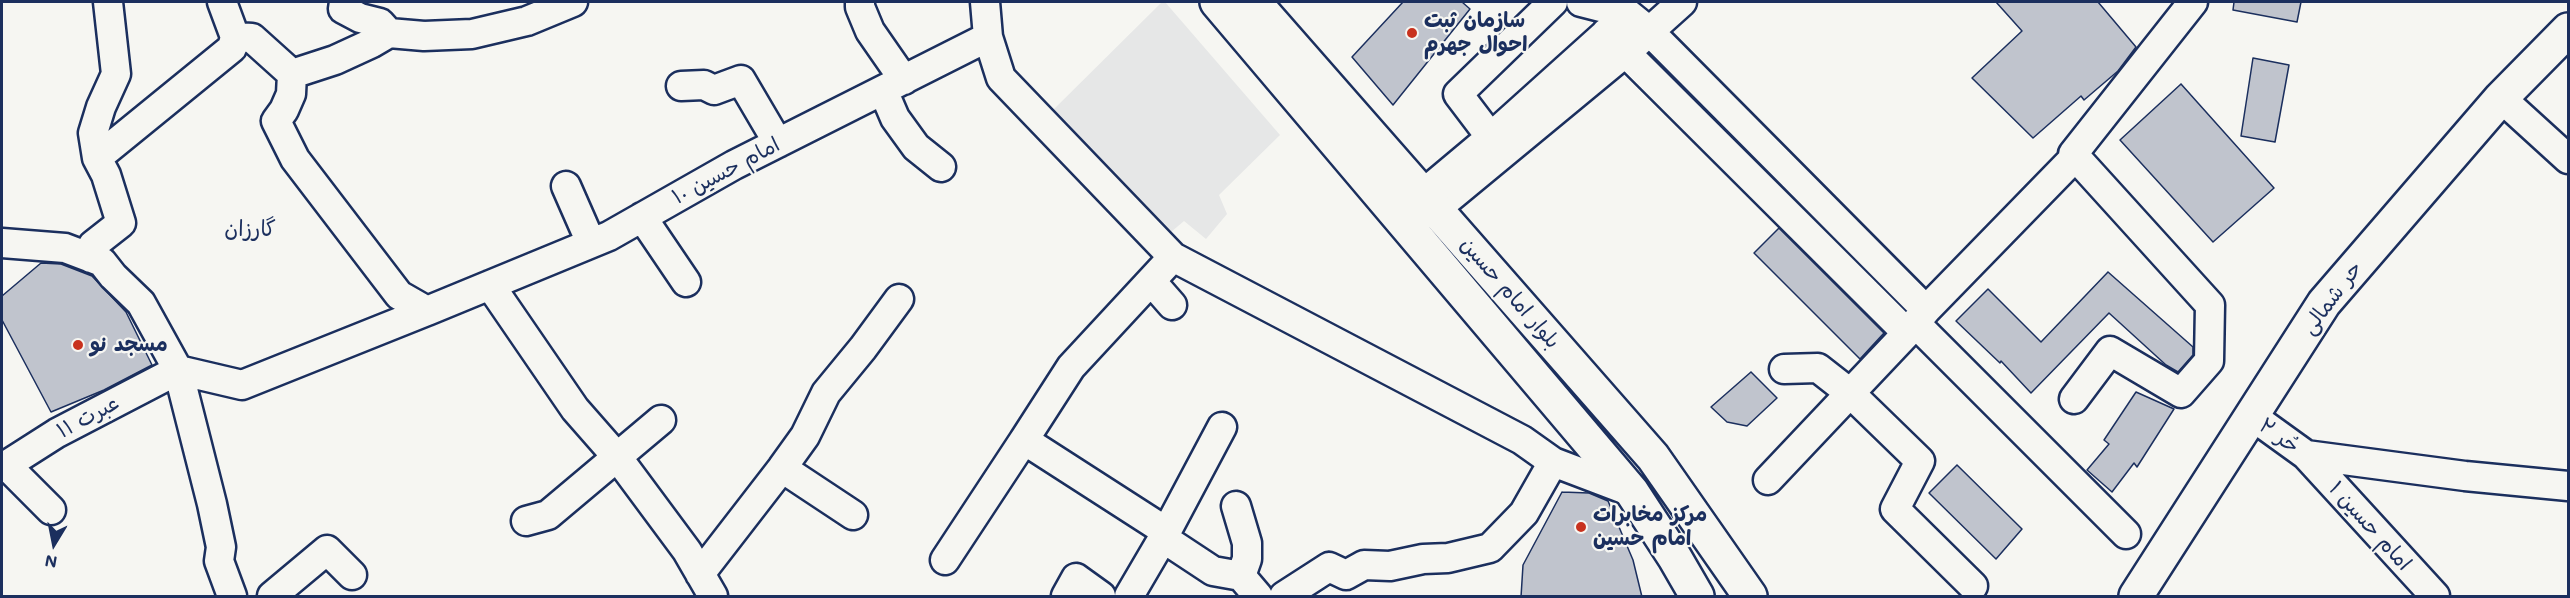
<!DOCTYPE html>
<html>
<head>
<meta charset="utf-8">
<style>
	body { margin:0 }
	#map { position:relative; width:2570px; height:598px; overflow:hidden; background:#f6f6f2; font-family:Mali,sans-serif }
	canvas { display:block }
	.frame { position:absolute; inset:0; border:3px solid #1b2f5e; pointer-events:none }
	.north { position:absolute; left:24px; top:514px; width:60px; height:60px; -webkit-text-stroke:4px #f6f6f2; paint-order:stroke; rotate:190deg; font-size:16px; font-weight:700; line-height:24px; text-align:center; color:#1b2f5e }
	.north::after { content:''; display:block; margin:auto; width:21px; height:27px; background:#1b2f5e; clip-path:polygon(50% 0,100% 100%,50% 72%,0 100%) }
</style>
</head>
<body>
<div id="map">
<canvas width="2570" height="598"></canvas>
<div class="frame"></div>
<div class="north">N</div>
</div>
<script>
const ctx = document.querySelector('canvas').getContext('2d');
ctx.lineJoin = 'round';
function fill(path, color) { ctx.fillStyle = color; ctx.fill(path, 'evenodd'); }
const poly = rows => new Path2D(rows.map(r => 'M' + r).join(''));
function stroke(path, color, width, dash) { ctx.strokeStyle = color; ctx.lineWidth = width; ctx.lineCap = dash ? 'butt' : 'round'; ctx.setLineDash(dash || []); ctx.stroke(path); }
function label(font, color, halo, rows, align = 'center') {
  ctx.font = font + ' Mali,"Playpen Sans Arabic",sans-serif'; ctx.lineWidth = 4.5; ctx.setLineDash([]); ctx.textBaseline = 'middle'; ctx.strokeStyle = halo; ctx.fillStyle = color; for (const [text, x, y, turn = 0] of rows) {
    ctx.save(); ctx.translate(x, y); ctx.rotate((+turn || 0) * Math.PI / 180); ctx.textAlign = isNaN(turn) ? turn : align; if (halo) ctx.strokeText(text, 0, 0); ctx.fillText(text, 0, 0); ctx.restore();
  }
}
fill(poly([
	[1162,2,1165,2,1280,135,1219,195,1227,214,1206,239,1184,221,1164,238,1051,112]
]), '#e6e7e7');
const building = poly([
	[1403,2,1462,2,1470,9,1393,105,1352,57,1403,2],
	[1996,2,2098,2,2136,47,2118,71,2084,100,2081,96,2033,138,1972,78,2022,31,1996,2],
	[2234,2,2301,2,2297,22,2233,10,2234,2],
	[2253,58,2289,65,2275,142,2241,136,2253,58],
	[2181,84,2274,188,2213,242,2120,140,2181,84],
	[1779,228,1884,333,1860,359,1754,253,1779,228],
	[41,263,61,264,92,276,126,312,152,365,104,390,51,412,2,320,2,296,41,263],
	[2108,272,2193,347,2193,355,2178,372,2166,365,2109,313,2031,393,2001,361,2000,363,1956,321,1988,289,2041,342,2108,272],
	[1751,372,1777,398,1747,426,1727,422,1711,407,1751,372],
	[2136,392,2174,409,2137,467,2134,463,2112,492,2087,470,2109,444,2104,440,2136,392],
	[1957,465,2022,529,1996,559,1929,493,1957,465],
	[1562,492,1589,493,1608,501,1633,560,1642,597,1521,597,1523,565,1562,492]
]);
fill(building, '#c0c4cd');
stroke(building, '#1b2f5e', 1.5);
const minor = poly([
	[222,2,235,37,252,38,292,74,335,60,372,43,389,33,380,23,360,18,343,9,344,2],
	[860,2,860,7,870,31,904,80],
	[1581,2,1628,14,1649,31,1926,310,1907,333,1606,33],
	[389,33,424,36,472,34,527,21,573,2],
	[988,37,1001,78,1173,257,1522,440,1553,462,1632,492],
	[681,86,704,85,714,90,741,80,778,143],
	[883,90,895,118,916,147,941,167],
	[2501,98,2568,159],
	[1502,152,1458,94,1553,2],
	[97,158,232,48,235,37],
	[566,186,591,243],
	[1423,194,1491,137,1621,20],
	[1436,209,1632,47,1682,2],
	[642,217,686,282],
	[2,243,65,248,102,262,113,276,141,303,178,370,212,504,221,547,219,561,232,596],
	[91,258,93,245,121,223,106,175,97,158,93,133,101,107,116,74,108,2],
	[1151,281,1172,305],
	[490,285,575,409,618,458,687,551,713,596],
	[1926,310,2075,157],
	[427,311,609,236,734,165,988,37,985,2],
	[1915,323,2126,534],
	[1784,369,1818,368,1850,393,1920,461,1895,509,1973,586],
	[178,370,242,385,427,311,399,295,295,159,276,121,284,110,291,94,292,74],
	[2074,399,2110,351,2181,393,2209,361,2210,305,2073,154,2193,2],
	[2252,416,2306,455,2435,596],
	[1024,440,1071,367,1173,257],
	[2306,455,2465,476,2568,486],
	[6,465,51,510],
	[2,468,57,433,178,370],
	[782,468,853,515],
	[1768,480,1907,333],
	[1236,506,1247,543,1247,559,1241,576],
	[526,521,548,515,661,420],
	[1163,538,1222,427],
	[945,560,1024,440,1167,532],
	[700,574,782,468,805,436,826,393,863,348,899,299],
	[272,596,327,550,352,575],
	[1066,596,1076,578,1101,596],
	[1129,596,1163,538,1213,571,1241,576,1258,596],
	[1284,596,1329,567,1346,575,1364,565,1390,566,1423,559,1448,558,1490,548,1524,513,1553,462]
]);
const major = poly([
	[1217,2,1632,492,1675,558,1697,596],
	[1254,2,1653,457,1750,596],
	[2136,596,2324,303,2501,98,2568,30]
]);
stroke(minor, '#1b2f5e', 33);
stroke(major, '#1b2f5e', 38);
stroke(minor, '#f6f6f2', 28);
stroke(major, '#f6f6f2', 33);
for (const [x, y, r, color] of [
	[1412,33,6,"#c8321e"],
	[78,345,6,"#c8321e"],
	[1581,527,6,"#c8321e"]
]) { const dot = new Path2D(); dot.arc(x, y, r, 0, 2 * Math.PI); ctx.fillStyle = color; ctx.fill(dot); stroke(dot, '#f6f6f2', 2); }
label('bold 21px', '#1b2f5e', '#f6f6f2', [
	["سازمان ثبت",1424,21],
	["احوال جهرم",1424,45],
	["مسجد نو",90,345],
	["مرکز مخابرات",1593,515],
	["امام حسین",1593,539]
], 'left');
label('21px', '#1b2f5e', '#f6f6f2', [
	["امام حسین ۱۰",726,171,-28],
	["بلوار امام حسین",1510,293,49],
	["حر شمالی",2332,298,-53],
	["عبرت ۱۱",88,417,-28],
	["حُر ۲",2279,436,36],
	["امام حسین ۱",2370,526,48]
]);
label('22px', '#1b2f5e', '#f6f6f2', [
	["گارزان",250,229]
]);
</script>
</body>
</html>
